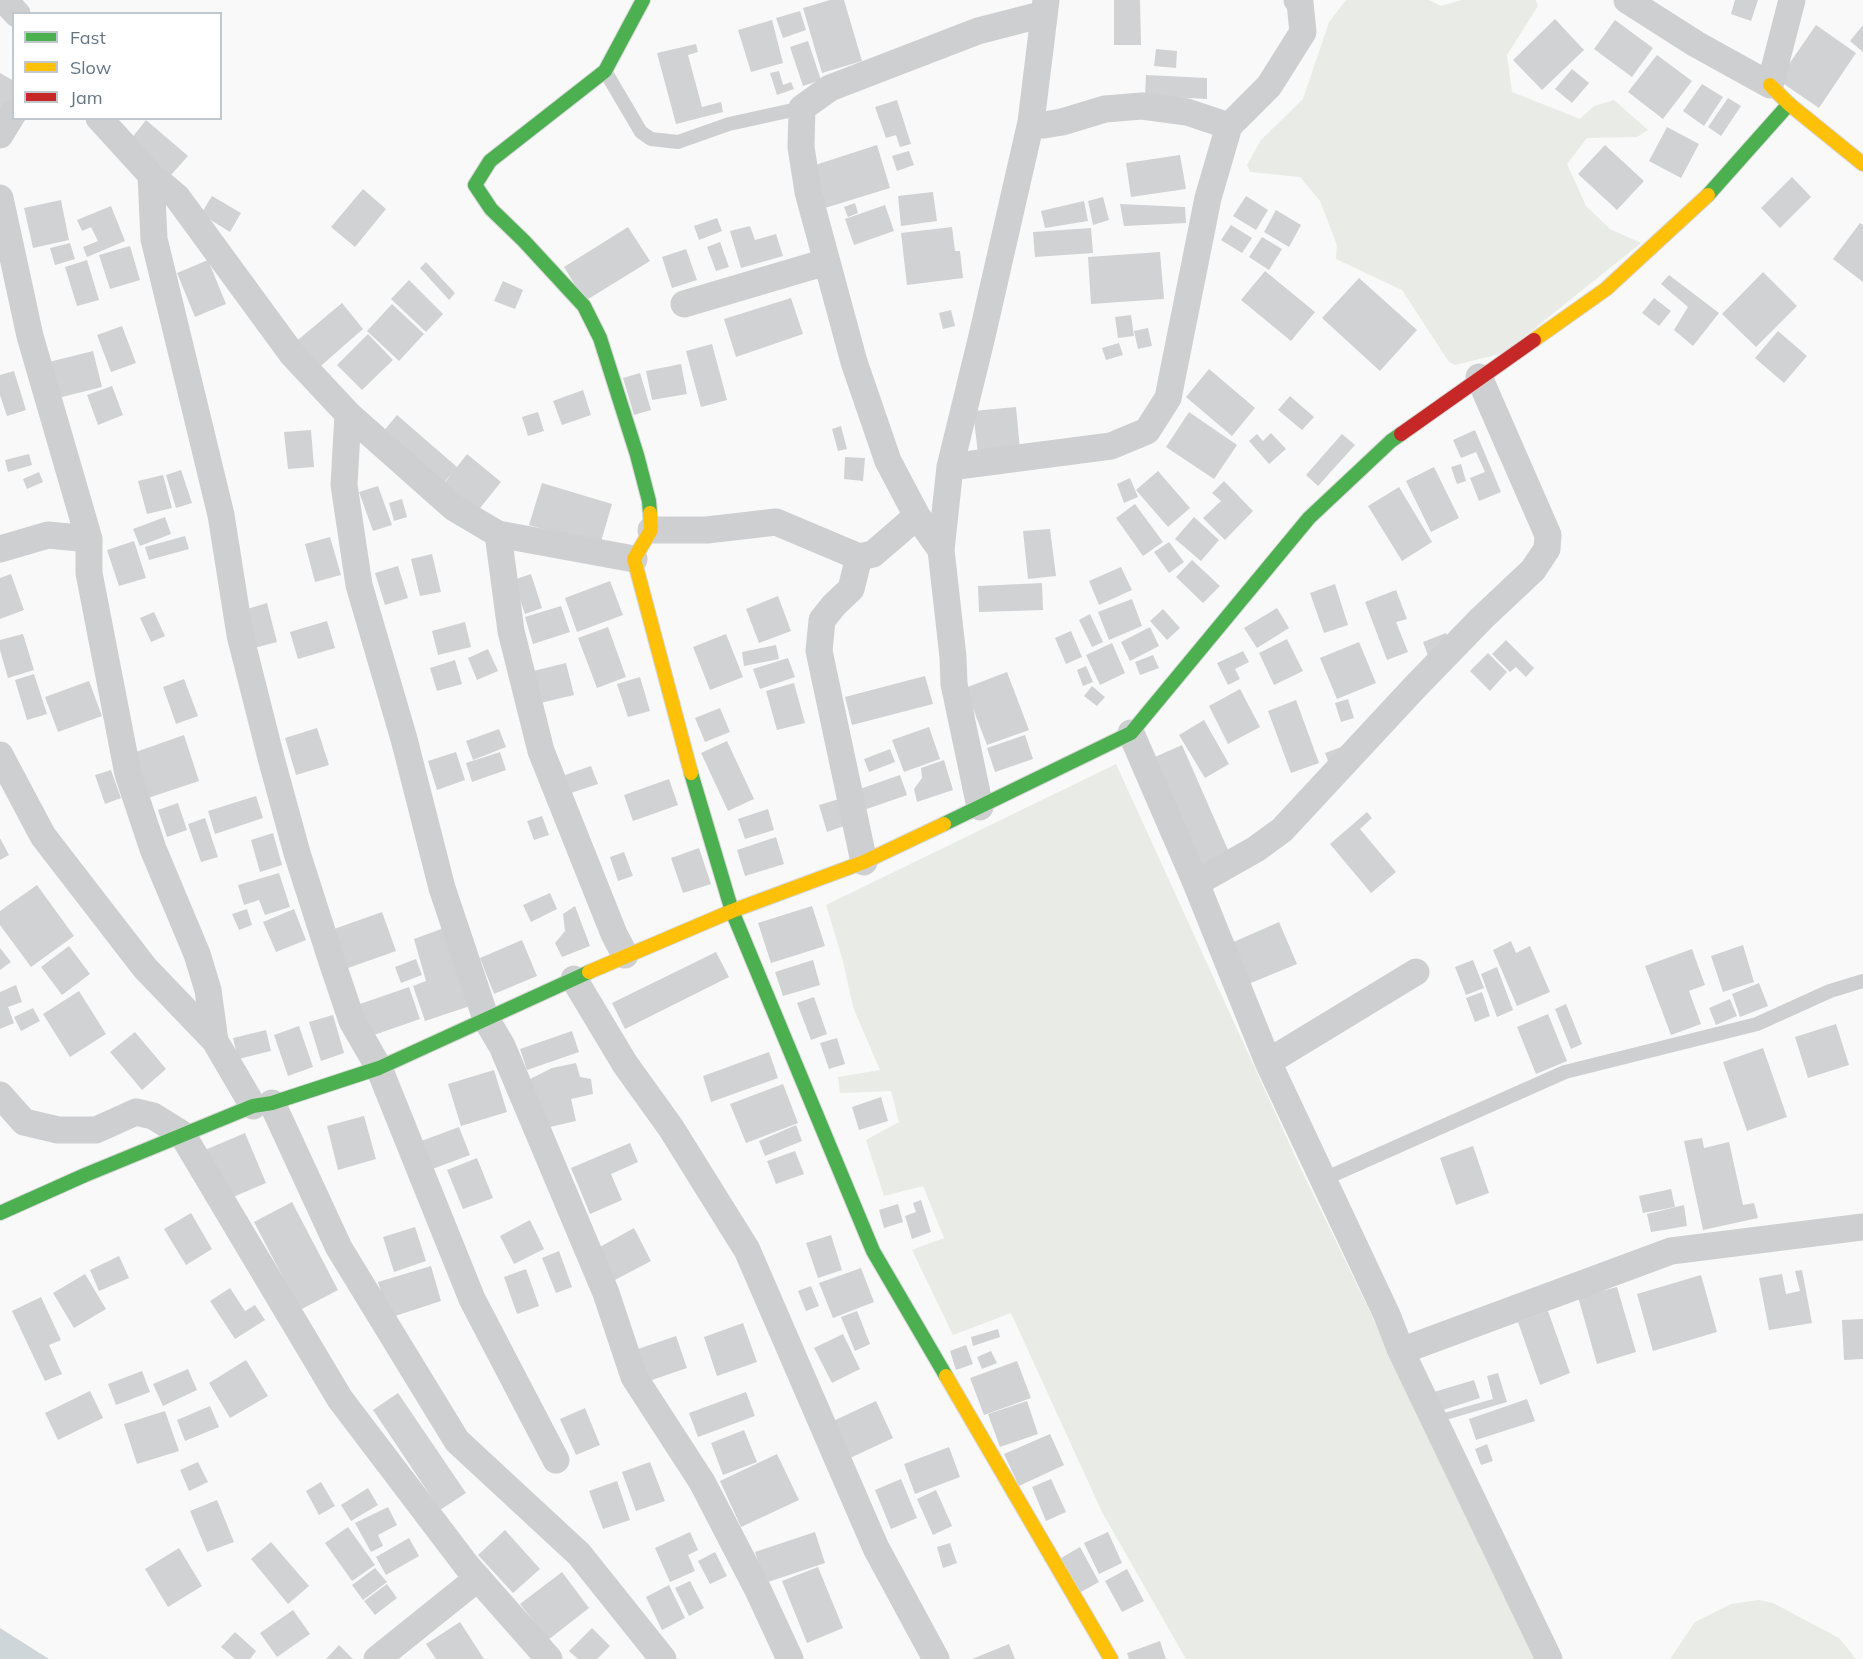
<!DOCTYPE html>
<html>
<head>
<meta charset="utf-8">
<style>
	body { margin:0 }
	#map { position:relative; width:1863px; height:1659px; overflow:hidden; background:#f9f9f9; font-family:Mulish,sans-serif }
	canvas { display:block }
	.legend { position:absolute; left:12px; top:12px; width:210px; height:108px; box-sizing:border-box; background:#fff; border:2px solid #c1c8cd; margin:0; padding:8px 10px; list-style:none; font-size:18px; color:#657683 }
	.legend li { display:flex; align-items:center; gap:12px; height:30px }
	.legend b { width:30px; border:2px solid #c1c8cd }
</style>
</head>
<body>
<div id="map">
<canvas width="1863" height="1659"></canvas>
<ul class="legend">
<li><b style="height:8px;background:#4caf50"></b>Fast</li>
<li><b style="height:8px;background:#ffc107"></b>Slow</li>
<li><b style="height:8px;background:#c62828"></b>Jam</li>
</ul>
</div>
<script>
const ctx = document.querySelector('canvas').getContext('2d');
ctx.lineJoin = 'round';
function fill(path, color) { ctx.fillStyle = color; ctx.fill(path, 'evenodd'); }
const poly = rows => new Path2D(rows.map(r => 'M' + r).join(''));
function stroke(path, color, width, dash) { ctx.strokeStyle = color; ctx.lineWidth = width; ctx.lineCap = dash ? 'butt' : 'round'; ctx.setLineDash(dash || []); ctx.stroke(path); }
fill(poly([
	[1346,0,1429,0,1441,6,1462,0,1536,0,1538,6,1507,55,1512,92,1580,119,1594,106,1614,100,1648,130,1637,137,1587,138,1567,164,1586,206,1610,229,1641,243,1504,353,1455,365,1449,362,1402,290,1336,259,1337,245,1320,201,1300,177,1250,172,1247,165,1261,140,1303,99,1329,22],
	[1116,764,1300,1167,1538,1659,1186,1659,1102,1512,1011,1313,953,1335,912,1250,944,1238,923,1186,884,1196,866,1140,899,1122,891,1091,840,1093,838,1077,880,1070,853,1007,843,961,826,905],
	[1759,1600,1773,1603,1839,1638,1856,1659,1670,1659,1695,1622,1731,1604]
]), '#e8ebe6');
fill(poly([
	[0,1628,49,1659,0,1659]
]), '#ced6d9');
fill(poly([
	[830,0,844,0,862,61,822,73,803,8],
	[1114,0,1140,0,1141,45,1114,45],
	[1735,0,1758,0,1751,21,1731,14],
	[800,11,806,30,783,38,776,18],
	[1555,19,1584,50,1542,90,1513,60],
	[772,20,783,63,751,72,738,30],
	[1615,20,1653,48,1632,77,1594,49],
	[1816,25,1856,53,1819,108,1778,80],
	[1863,25,1863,52,1850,41],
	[808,41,821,80,803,86,790,47],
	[696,44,698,52,688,55,702,107,721,102,723,112,676,124,657,53],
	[1156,49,1177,51,1176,68,1154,66],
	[1657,55,1692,81,1663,119,1628,92],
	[1572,69,1589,83,1572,103,1555,89],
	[779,71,783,85,791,82,794,89,777,95,770,73],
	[0,73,14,81,14,96,0,119],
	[1146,75,1207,78,1207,99,1145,96],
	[1702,84,1723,97,1704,126,1683,111],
	[1728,98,1741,106,1721,136,1708,127],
	[897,100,911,144,900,147,896,135,886,138,875,107],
	[146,120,188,156,171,175,131,139],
	[1667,127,1699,144,1681,178,1649,161],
	[877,145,890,188,825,208,812,166],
	[1605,145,1644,181,1617,210,1578,174],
	[909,151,914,165,897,171,892,156],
	[1180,155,1186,189,1131,197,1126,163],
	[1792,177,1811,197,1780,228,1761,208],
	[363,189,386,209,355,247,331,227],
	[933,192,937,221,901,226,898,196],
	[212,196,241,213,230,232,201,214],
	[1246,196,1268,210,1256,230,1233,216],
	[1103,197,1109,220,1093,225,1088,201],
	[61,200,69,240,33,248,24,208],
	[1084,201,1088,221,1045,228,1041,211],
	[855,203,858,213,848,217,844,207],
	[1120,204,1185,207,1186,223,1124,226],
	[885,205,894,231,854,245,845,219],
	[111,206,125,241,87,257,83,247,98,241,91,227,82,231,77,220],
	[1276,210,1301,225,1289,247,1264,232],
	[717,218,722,231,699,240,694,226],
	[1860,223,1863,225,1863,282,1833,259],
	[1231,225,1252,238,1242,253,1221,240],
	[750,226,755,240,776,234,783,256,741,268,730,231],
	[628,227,650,261,585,301,564,267],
	[952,227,955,251,960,251,963,278,907,285,901,233],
	[1091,228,1093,253,1035,257,1033,232],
	[1262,237,1282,249,1269,270,1249,257],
	[720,242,729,267,716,271,707,247],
	[70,243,75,259,55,265,50,248],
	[130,246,140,280,110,289,99,255],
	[686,249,697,280,672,288,662,257],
	[1160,252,1164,299,1091,304,1088,257],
	[87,260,99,300,77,306,65,267],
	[208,260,226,304,195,317,177,273],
	[426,262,455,293,449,300,420,268],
	[1265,271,1315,312,1291,341,1241,300],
	[1763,272,1797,306,1756,347,1722,314],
	[1669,275,1719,313,1693,346,1674,330,1688,307,1661,284],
	[1359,278,1417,330,1380,371,1322,318],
	[409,280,443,314,426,332,391,299],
	[503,281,523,290,515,309,494,301],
	[791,298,803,334,736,357,724,319],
	[1654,298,1671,311,1659,326,1642,313],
	[342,303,363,329,315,371,293,344],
	[392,304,424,334,399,361,367,331],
	[951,310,955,326,943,329,939,313],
	[1131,315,1134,336,1118,338,1115,317],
	[122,326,136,363,111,372,97,335],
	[1148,328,1152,346,1138,349,1134,331],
	[1778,331,1807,356,1784,383,1755,358],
	[368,334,393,360,362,390,337,365],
	[1119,343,1123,355,1106,360,1102,348],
	[712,344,727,400,701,407,686,351],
	[93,351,102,387,58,398,49,362],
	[681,364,687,394,652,400,646,371],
	[1209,369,1255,408,1232,436,1186,397],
	[14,371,26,410,7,416,0,395,0,375],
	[640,373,651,410,634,415,623,378],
	[112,386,123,415,98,425,87,395],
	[583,390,591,415,562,425,553,401],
	[1290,396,1314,417,1302,430,1278,410],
	[1016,407,1020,450,978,454,973,411],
	[538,412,544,431,528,436,522,417],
	[1189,412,1237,445,1214,479,1166,447],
	[397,415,457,467,467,454,501,482,477,512,443,485,452,473,442,485,382,433],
	[841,426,847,449,838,451,832,429],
	[311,430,314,467,288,469,284,432],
	[1475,430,1501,492,1479,501,1470,478,1485,472,1476,452,1461,458,1453,440],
	[1271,433,1286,449,1269,464,1249,441,1257,434,1263,441],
	[1342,434,1355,445,1318,486,1306,475],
	[29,454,32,465,8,472,5,460],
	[845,457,865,458,863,481,844,479],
	[1461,464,1466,481,1457,484,1451,467],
	[1434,467,1459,518,1431,532,1406,481],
	[181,470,192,503,176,508,166,475],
	[1158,471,1190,508,1168,527,1136,490],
	[39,472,43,482,27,489,23,479],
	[163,475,172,508,147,514,138,481],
	[1130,478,1138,497,1124,503,1117,484],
	[1224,481,1253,511,1225,540,1203,518,1221,501,1212,493],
	[542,483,612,504,600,545,529,525],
	[378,486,392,525,373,531,359,492],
	[1399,487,1432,542,1402,561,1368,506],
	[402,499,407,517,394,521,389,503],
	[1135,504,1163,542,1143,556,1116,518],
	[165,517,171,534,140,546,133,529],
	[1194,517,1219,540,1201,561,1175,539],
	[1050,529,1056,576,1028,579,1023,531],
	[185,536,189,549,149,560,145,547],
	[330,537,341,575,315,582,305,544],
	[134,541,146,578,119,586,107,550],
	[1169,542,1184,562,1169,573,1154,552],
	[432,554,441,592,420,596,411,559],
	[1192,560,1220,586,1203,603,1176,577],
	[398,566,408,598,385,605,375,573],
	[1121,567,1132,590,1099,605,1089,581],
	[11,574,24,610,0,619,0,578],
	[531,574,542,608,525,614,513,580],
	[610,581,623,615,577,632,565,598],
	[1042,583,1043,610,979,612,978,586],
	[1335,584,1348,625,1324,633,1310,593],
	[1396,590,1407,619,1396,622,1408,652,1387,660,1365,602],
	[778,596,791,631,759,643,746,609],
	[1132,599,1142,626,1109,640,1098,612],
	[267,603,277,642,254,648,244,610],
	[561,606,570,632,533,644,525,617],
	[1277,608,1289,628,1257,648,1244,628],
	[1163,609,1180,628,1167,640,1150,621],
	[154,612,165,636,151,642,140,618],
	[1090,614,1103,642,1092,647,1079,620],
	[327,621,335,648,298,659,290,632],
	[465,622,471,647,438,655,432,631],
	[608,627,626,677,597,688,578,638],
	[1150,627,1159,646,1130,661,1121,642],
	[1071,631,1082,657,1066,664,1055,638],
	[1446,633,1451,647,1428,656,1423,642],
	[23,634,34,670,8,678,0,650,0,640],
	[726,634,743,677,710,690,693,647],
	[1287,639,1303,671,1274,685,1259,653],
	[1506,640,1534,668,1526,677,1516,667,1510,672,1492,654],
	[1359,642,1376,683,1337,699,1320,658],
	[1112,643,1125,673,1100,685,1086,655],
	[776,645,779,659,744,666,742,652],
	[488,649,498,671,477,680,468,658],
	[1243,651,1249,662,1235,669,1240,679,1228,685,1217,663],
	[1488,653,1507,672,1490,691,1470,671],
	[1153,655,1159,668,1140,675,1135,662],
	[788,658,795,677,760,689,753,669],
	[455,660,462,684,437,691,430,668],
	[566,663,574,695,536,704,529,672],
	[1086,666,1093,682,1083,686,1077,670],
	[1007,672,1029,730,987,745,965,688],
	[34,674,47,714,27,720,15,680],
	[925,676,933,704,852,725,845,697],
	[640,677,650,711,628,717,617,684],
	[184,679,198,716,176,724,163,687],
	[89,681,102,716,58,732,45,697],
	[794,683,805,723,777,730,766,691],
	[1092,686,1105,697,1097,706,1084,696],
	[1240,689,1260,727,1228,744,1209,706],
	[1348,699,1354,718,1341,722,1335,703],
	[1296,700,1319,763,1291,773,1268,711],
	[720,708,730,732,705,742,695,718],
	[1204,720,1229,764,1205,778,1179,735],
	[929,727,940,759,904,772,892,740],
	[317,728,329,765,296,775,285,738],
	[499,729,506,747,473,760,466,741],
	[184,735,199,781,148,798,133,753],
	[1025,735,1033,759,995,772,987,748],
	[727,741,754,799,728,811,701,753],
	[1182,745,1232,859,1196,875,1146,761],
	[1344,746,1346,754,1328,761,1325,753],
	[890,749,895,762,869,772,864,759],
	[456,752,465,780,437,790,428,761],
	[500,752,506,770,472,782,466,763],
	[944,760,953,790,917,802,914,789,922,778,921,768],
	[591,766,598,784,571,793,565,775],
	[111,770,121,798,105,804,95,775],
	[900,775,907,795,861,811,854,791],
	[669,779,678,805,633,821,624,795],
	[256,796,263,818,215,834,208,811],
	[839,799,847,825,827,832,819,805],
	[178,803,187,830,167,837,158,810],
	[768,809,774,830,745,839,738,819],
	[1367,812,1372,818,1360,829,1396,872,1371,893,1330,844],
	[542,816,549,835,534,840,527,821],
	[205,818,218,857,201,862,188,824],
	[273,833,282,865,260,872,251,840],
	[776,837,784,864,745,876,737,850],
	[0,838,9,855,0,860],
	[699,848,711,884,683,893,671,858],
	[624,852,633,876,618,881,610,857],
	[279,873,290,907,265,915,259,900,244,905,238,885],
	[37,885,74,936,31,967,0,925,0,911],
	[550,893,557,909,531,922,523,905],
	[575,906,590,946,562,957,555,943,565,931,563,914],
	[812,906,825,946,771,963,758,923],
	[247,909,252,925,239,930,232,914],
	[294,909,306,940,276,952,263,922],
	[382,912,396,951,348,968,334,929],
	[1279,922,1297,964,1246,985,1229,944],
	[444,928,470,1006,425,1021,413,986,426,981,414,939],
	[522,940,537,976,494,994,480,958],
	[1511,941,1516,953,1530,946,1550,992,1517,1006,1493,950],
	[1743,945,1754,982,1723,992,1711,956],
	[69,946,90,974,62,995,41,967],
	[0,948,11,962,0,970],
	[1692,949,1705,985,1689,991,1701,1024,1671,1035,1645,966],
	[716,952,729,977,625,1029,612,1003],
	[416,959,422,975,401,983,395,967],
	[813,960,820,985,783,996,775,972],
	[1473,960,1484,988,1466,995,1455,967],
	[1497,967,1513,1010,1497,1017,1481,974],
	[1759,983,1768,1006,1740,1017,1732,994],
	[16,985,22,1002,8,1007,14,1023,0,1029,0,992],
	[409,987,420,1019,371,1036,360,1004],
	[79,991,106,1034,70,1057,43,1014],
	[1482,992,1490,1016,1475,1022,1466,998],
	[814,997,827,1034,811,1040,797,1003],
	[1730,999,1737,1016,1716,1025,1709,1008],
	[1566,1004,1582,1044,1571,1049,1555,1009],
	[33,1008,40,1021,21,1031,14,1017],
	[1548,1014,1567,1061,1536,1074,1517,1027],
	[333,1015,344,1053,321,1061,309,1022],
	[1836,1024,1849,1065,1808,1078,1795,1037],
	[299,1026,313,1067,288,1076,274,1035],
	[266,1030,271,1051,238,1059,233,1038],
	[572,1031,579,1052,527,1070,520,1049],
	[135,1032,166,1069,142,1090,110,1052],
	[837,1038,845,1064,829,1069,820,1043],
	[1763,1048,1787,1117,1747,1131,1723,1062],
	[769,1052,778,1078,711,1102,703,1076],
	[576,1063,580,1077,591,1079,593,1094,571,1099,576,1121,550,1127,530,1079,552,1068],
	[494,1070,507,1112,461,1126,448,1084],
	[783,1084,798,1123,746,1143,730,1104],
	[881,1097,888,1121,859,1130,852,1107],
	[364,1116,376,1159,338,1170,327,1126],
	[796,1125,802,1141,765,1156,759,1141],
	[459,1127,470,1155,427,1171,416,1143],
	[245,1133,266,1183,226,1200,205,1150],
	[1702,1138,1704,1148,1729,1142,1743,1205,1754,1203,1758,1218,1703,1230,1684,1141],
	[630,1143,638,1162,611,1174,622,1200,590,1214,571,1168],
	[1473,1146,1489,1193,1456,1205,1440,1158],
	[795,1151,804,1174,776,1184,767,1161],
	[477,1158,493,1198,463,1209,447,1170],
	[1671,1189,1675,1207,1643,1213,1639,1196],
	[921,1200,931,1232,912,1239,905,1216,916,1212,913,1203],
	[292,1202,338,1290,300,1310,254,1222],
	[898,1204,903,1222,884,1228,879,1210],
	[1684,1205,1687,1226,1651,1232,1647,1214],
	[191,1213,212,1249,186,1265,164,1229],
	[530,1220,544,1249,514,1264,500,1236],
	[415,1227,426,1261,394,1272,383,1237],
	[634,1228,651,1261,615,1280,598,1248],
	[831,1235,842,1270,818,1278,806,1243],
	[559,1251,572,1287,556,1293,542,1258],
	[119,1256,129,1278,99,1291,90,1270],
	[431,1266,441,1301,389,1318,378,1282],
	[861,1268,874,1302,833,1318,819,1283],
	[526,1269,539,1306,517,1314,504,1277],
	[1802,1270,1812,1323,1769,1330,1759,1278,1782,1274,1786,1294,1800,1291,1795,1271],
	[85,1274,106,1309,74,1328,53,1293],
	[1701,1275,1717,1332,1653,1351,1637,1294],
	[811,1286,819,1306,806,1311,798,1291],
	[1617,1287,1636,1352,1597,1364,1578,1297],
	[230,1288,245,1311,255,1305,265,1320,235,1339,210,1301],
	[41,1297,61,1340,49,1345,62,1374,45,1381,12,1311],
	[857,1311,870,1344,855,1351,841,1317],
	[1548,1311,1570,1373,1540,1385,1518,1322],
	[1863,1319,1863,1359,1844,1360,1842,1320],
	[743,1323,757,1362,717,1376,704,1337],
	[998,1329,1000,1337,973,1346,971,1337],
	[843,1334,860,1369,832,1383,814,1348],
	[676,1336,687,1368,649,1381,638,1349],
	[966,1345,973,1364,956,1370,950,1351],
	[991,1351,997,1363,982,1369,977,1357],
	[246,1360,268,1396,230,1418,209,1383],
	[1017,1361,1031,1398,984,1415,970,1378],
	[188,1369,197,1390,163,1406,153,1384],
	[142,1371,150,1392,116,1405,108,1384],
	[1498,1373,1507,1402,1446,1420,1444,1413,1493,1399,1487,1376],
	[1474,1380,1480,1398,1440,1411,1434,1392],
	[90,1391,103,1418,58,1440,45,1413],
	[746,1392,755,1416,698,1437,689,1413],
	[398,1393,466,1493,440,1510,373,1410],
	[1527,1399,1535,1421,1476,1440,1469,1419],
	[876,1401,893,1438,848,1459,831,1422],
	[1027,1401,1038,1434,1000,1447,988,1414],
	[210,1406,219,1427,185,1441,177,1420],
	[585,1408,600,1445,576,1455,560,1419],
	[165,1411,179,1451,137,1464,124,1424],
	[744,1430,757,1462,723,1475,711,1443],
	[1050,1434,1064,1465,1019,1486,1004,1454],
	[1487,1444,1493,1461,1481,1465,1475,1449],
	[949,1447,960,1477,915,1494,904,1464],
	[777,1454,799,1500,741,1527,720,1481],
	[198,1462,208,1482,189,1491,180,1470],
	[650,1462,665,1501,636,1511,622,1472],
	[901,1479,917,1518,891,1529,875,1490],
	[1051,1479,1066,1512,1046,1521,1032,1487],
	[617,1481,630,1520,603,1529,589,1491],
	[321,1482,335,1506,319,1515,306,1491],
	[368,1488,378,1505,351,1521,341,1505],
	[936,1490,952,1526,933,1535,917,1499],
	[217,1500,234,1542,207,1552,190,1511],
	[388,1507,397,1525,378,1535,383,1546,371,1552,355,1523],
	[348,1527,375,1565,352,1581,325,1543],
	[505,1530,540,1569,513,1593,478,1555],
	[690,1532,698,1550,688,1555,695,1571,670,1582,655,1548],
	[815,1532,825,1563,765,1583,755,1552],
	[1108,1532,1122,1563,1099,1574,1084,1543],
	[409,1538,419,1556,386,1575,376,1557],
	[271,1542,309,1586,288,1604,251,1559],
	[950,1543,957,1563,943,1568,937,1547],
	[1080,1547,1099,1582,1079,1593,1061,1558],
	[179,1548,202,1586,168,1607,145,1569],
	[715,1552,727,1576,710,1584,698,1561],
	[818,1567,843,1628,807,1643,782,1581],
	[375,1568,387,1582,363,1600,352,1585],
	[1127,1569,1144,1601,1122,1612,1105,1581],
	[562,1572,589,1608,548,1640,520,1604],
	[690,1581,704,1608,689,1616,675,1588],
	[387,1584,397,1598,375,1615,364,1601],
	[669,1585,685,1618,662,1630,646,1597],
	[293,1610,310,1634,277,1657,260,1633],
	[460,1622,484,1659,436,1659,426,1644],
	[592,1628,610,1646,597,1659,578,1659,569,1651],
	[235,1632,256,1651,250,1659,235,1659,221,1647],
	[1160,1641,1166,1659,1129,1659,1127,1653],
	[1009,1644,1015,1659,972,1659],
	[339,1645,353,1659,326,1659]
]), '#d0d2d3');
const fast = poly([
	[643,0,605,71,490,161,475,185,491,209,524,241,584,306,600,338,637,455,649,501,650,513],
	[1708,195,1789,104],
	[691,773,732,911,873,1251,946,1376],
	[944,824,1131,733,1309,518,1391,441,1401,434],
	[0,1213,85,1175,253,1106,272,1103,379,1068,589,972]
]);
const slow = poly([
	[1770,85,1789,104,1863,164],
	[1534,340,1606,289,1708,195],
	[650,513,651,530,634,559,691,773],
	[589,972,732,911,864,862,944,824],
	[946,1376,1111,1659]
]);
const jam = poly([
	[1401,434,1534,340]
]);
stroke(fast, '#d5d6d7', 16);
stroke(slow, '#d5d6d7', 16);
stroke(jam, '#d5d6d7', 16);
stroke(poly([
	[605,71,641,132,651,139,678,142,729,124,802,108],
	[1324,1179,1565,1072,1757,1024,1830,991,1863,981]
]), '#cecfd0', 14);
stroke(poly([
	[4,0,17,14],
	[1627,0,1696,44,1770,85,1792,0],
	[99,118,151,175,154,239,221,515,240,635,271,758,297,853,331,959,352,1021,379,1068,472,1299,556,1460],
	[1031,122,1044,125,1062,122,1105,109,1142,106,1187,112,1229,126],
	[0,135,14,112],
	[151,175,177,197,292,354,348,414,454,508,498,534,634,559],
	[0,198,30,336,89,539],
	[684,304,826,262],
	[348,414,344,485,359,585,404,739,442,888,486,1019,502,1046,606,1293,634,1377,702,1482,758,1590,790,1659],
	[950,467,1111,446,1147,431,1168,398,1208,198,1229,126,1269,86,1303,32,1300,3,1297,0],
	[651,530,707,530,776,522,859,557,873,554,917,516],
	[498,534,511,631,541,751,614,934,625,955],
	[0,549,48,535,89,539,89,573,128,774,153,849,197,954,208,990,215,1041],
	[941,550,917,516,888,461,854,362,808,192,801,147,802,108,830,88,978,31,1044,14],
	[859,557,851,589,834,605,822,620,819,651,864,862],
	[1131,733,1196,883,1268,1062,1387,1315,1401,1351,1549,1659],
	[0,755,43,836,145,968,215,1041,253,1106],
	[980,807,954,684,953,657,941,550,950,467,982,336,1031,122,1046,0],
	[1196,883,1256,849,1282,830,1415,687,1482,618,1533,570,1547,549,1548,535,1479,377],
	[574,979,625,1064,671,1128,747,1250,876,1548,936,1659],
	[1268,1062,1416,972],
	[0,1095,24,1122,58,1130,96,1130,136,1112,153,1116,182,1134,340,1399,467,1566,549,1659],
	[272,1103,339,1248,457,1441,579,1554,663,1659],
	[1401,1351,1671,1251,1863,1227],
	[377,1659,478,1578]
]), '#cecfd0', 27);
stroke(fast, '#4caf50', 14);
stroke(slow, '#ffc107', 14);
stroke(jam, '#c62828', 14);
</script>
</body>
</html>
